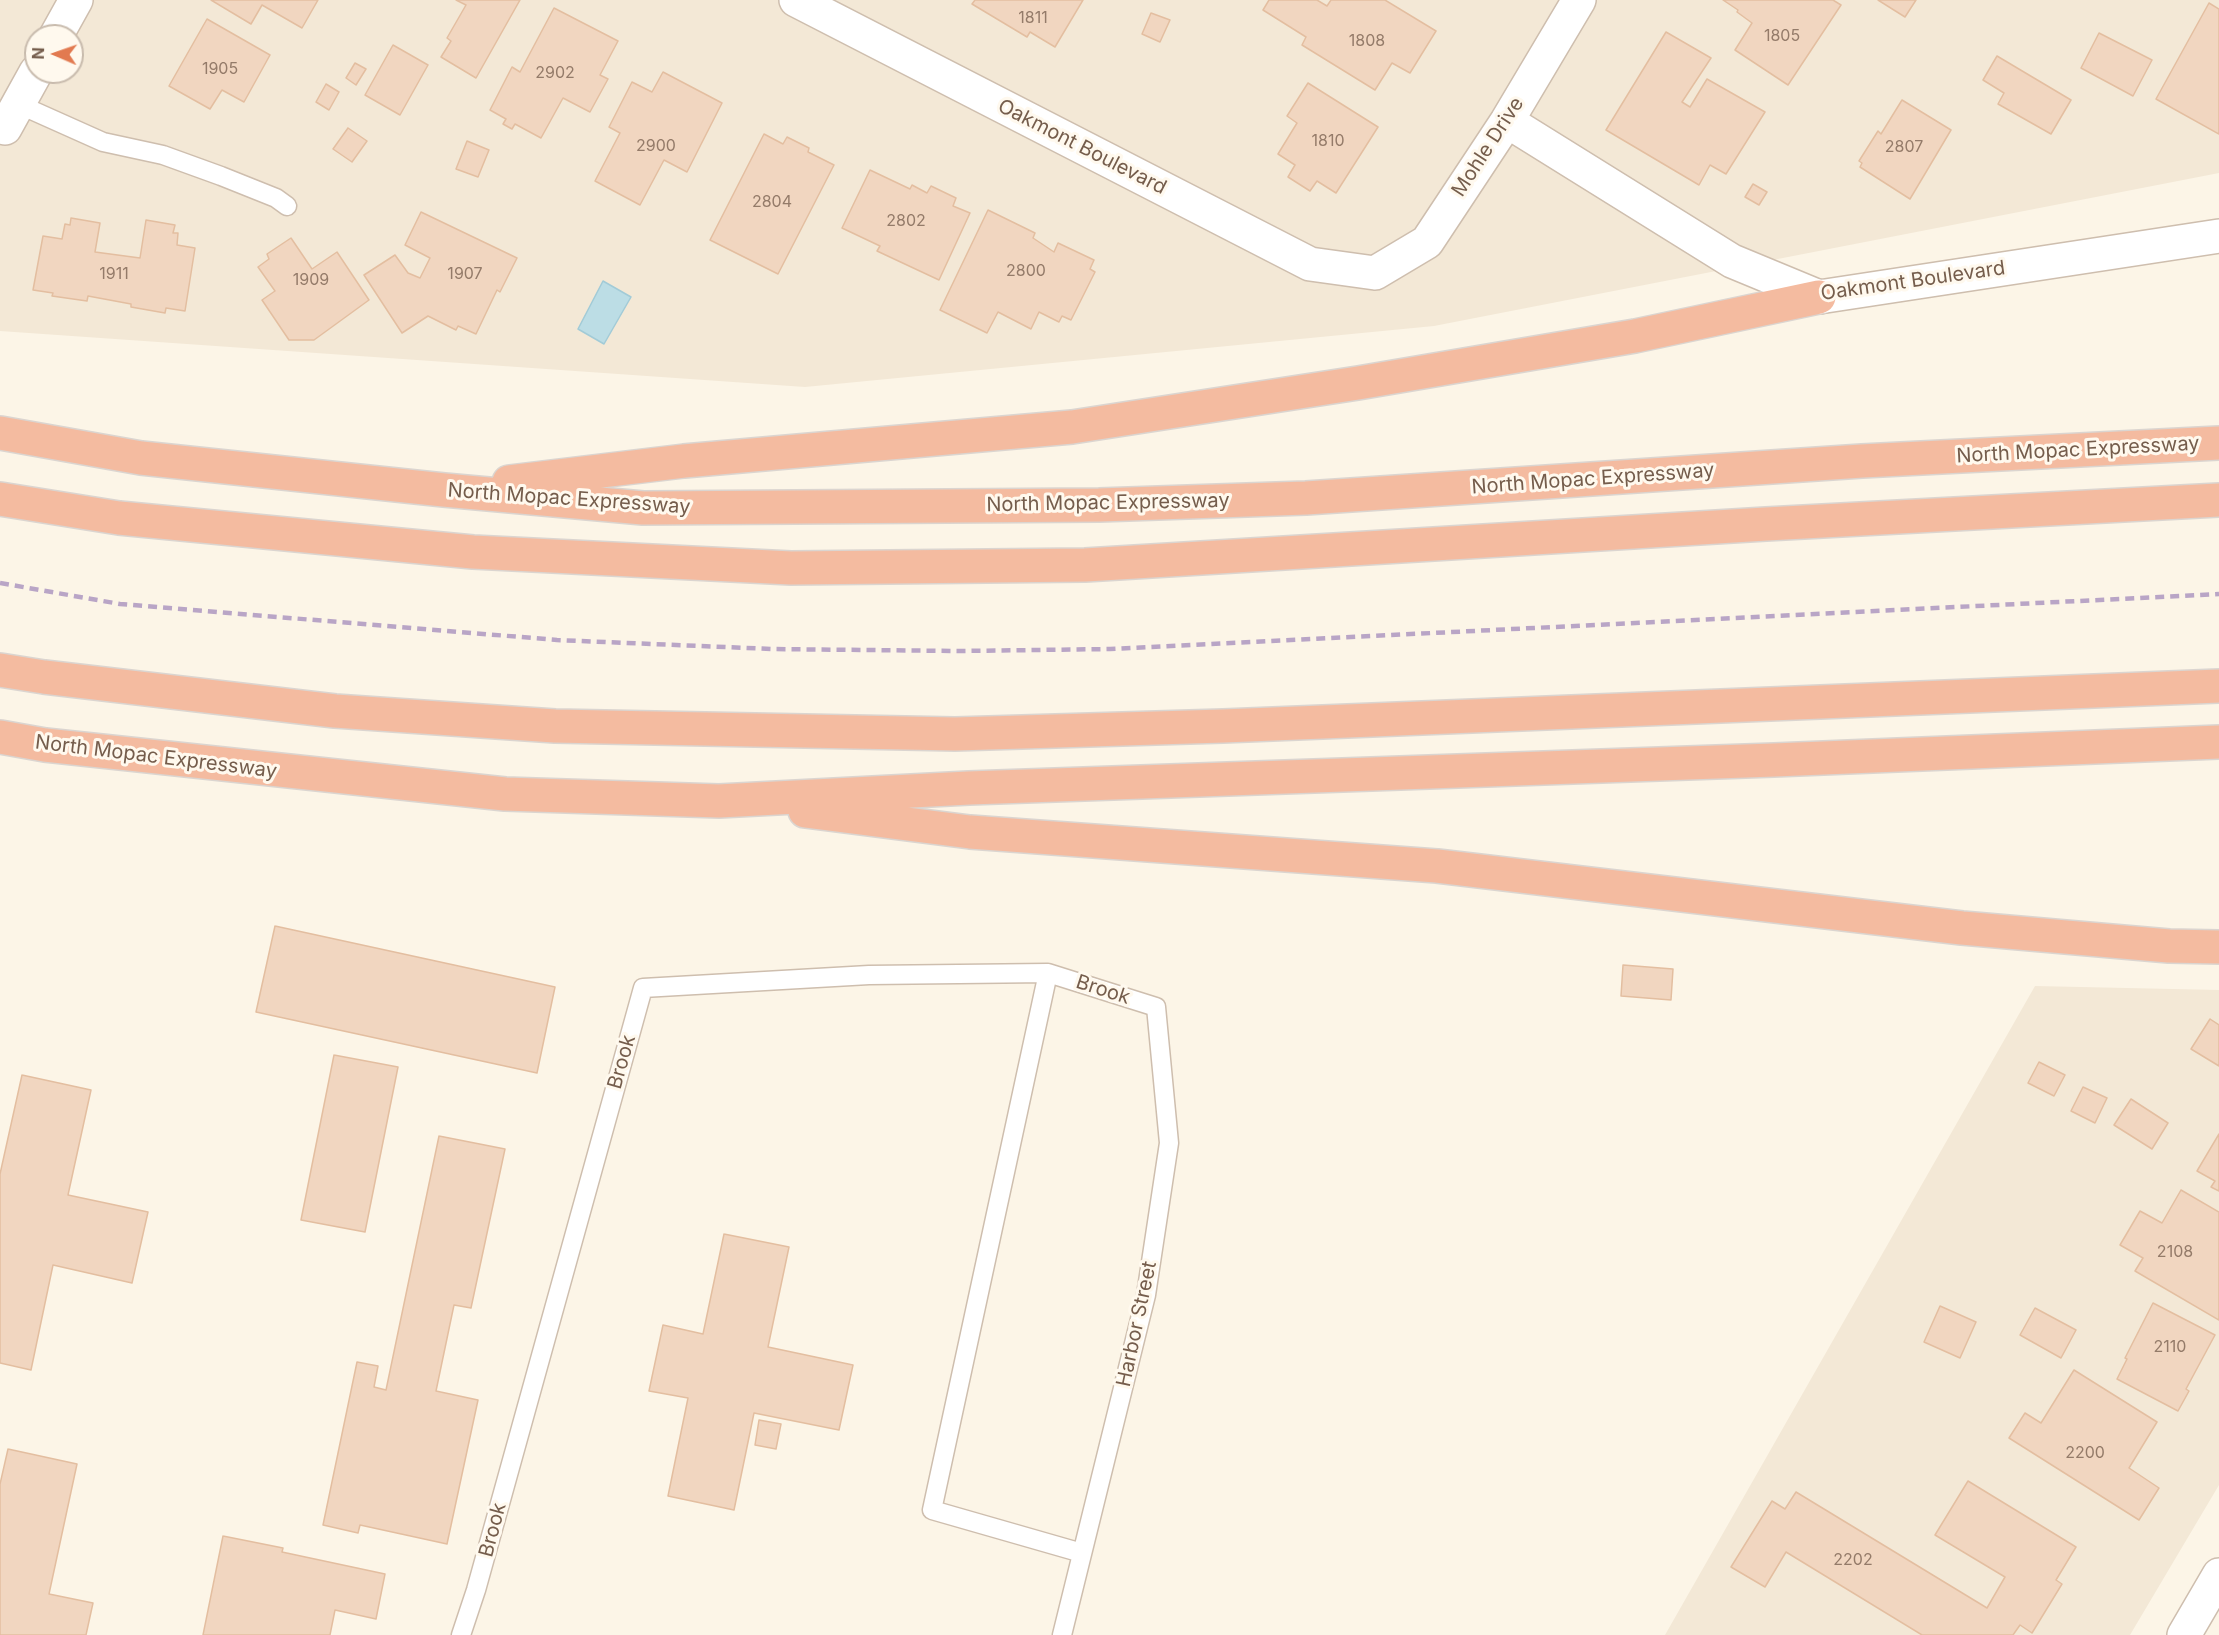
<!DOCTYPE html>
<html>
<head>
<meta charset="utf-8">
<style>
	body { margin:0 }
	#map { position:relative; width:2219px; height:1635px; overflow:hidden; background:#fcf5e7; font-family:Inter,sans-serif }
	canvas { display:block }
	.north { position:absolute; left:24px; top:24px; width:60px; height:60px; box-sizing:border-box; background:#fff9ee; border:2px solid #c8bbad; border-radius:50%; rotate:272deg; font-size:16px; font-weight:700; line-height:24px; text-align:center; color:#755d4c }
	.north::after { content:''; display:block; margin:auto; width:21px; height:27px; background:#e27a50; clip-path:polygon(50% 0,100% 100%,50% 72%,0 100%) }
</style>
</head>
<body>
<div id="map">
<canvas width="2219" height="1635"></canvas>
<div class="north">N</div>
</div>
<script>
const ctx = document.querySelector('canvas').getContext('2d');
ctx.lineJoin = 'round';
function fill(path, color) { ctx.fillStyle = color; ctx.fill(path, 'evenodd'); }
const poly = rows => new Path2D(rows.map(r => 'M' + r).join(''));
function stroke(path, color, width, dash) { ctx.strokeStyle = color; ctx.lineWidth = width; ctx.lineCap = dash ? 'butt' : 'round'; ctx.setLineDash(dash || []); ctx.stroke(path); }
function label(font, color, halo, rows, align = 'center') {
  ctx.font = font + ' Inter,sans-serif'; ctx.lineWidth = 6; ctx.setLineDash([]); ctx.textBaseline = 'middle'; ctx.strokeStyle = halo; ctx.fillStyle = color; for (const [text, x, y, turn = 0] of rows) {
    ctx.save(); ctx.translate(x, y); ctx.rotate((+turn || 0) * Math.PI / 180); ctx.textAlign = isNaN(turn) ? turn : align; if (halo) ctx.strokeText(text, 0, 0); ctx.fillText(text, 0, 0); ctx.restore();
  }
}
fill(poly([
	[0,0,2219,0,2219,173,1434,326,805,387,0,331],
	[36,36,72,36,72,72,36,72],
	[2035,986,2219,990,2219,1485,2130,1635,1665,1635]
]), '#f3e8d6');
const water = poly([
	[603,281,631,297,604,344,578,329,603,281]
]);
fill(water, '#bcdde5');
stroke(water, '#a2cbd7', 1.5);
const building = poly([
	[211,0,318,0,302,28,262,5,251,24,211,0],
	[456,0,520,0,476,78,441,57,451,41,447,38,466,5,456,0],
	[975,0,1083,0,1055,47,1030,32,1027,37,972,4,975,0],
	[1269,0,1317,0,1327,6,1331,0,1385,0,1436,31,1410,73,1392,63,1375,90,1302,45,1306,37,1263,10,1269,0],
	[1723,0,1833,0,1841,5,1788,85,1735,50,1752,23,1737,12,1738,10,1723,0],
	[1878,0,1916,0,1905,17,1878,0],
	[2209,3,2219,9,2219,134,2156,99,2209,3],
	[554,8,618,41,600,75,608,79,590,112,563,98,541,138,515,124,512,129,503,124,506,119,490,110,512,67,520,72,554,8],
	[1151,13,1170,20,1160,42,1142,34,1151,13],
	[207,19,270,55,244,102,222,90,210,109,169,86,207,19],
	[1666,32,1711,58,1682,102,1690,107,1707,79,1765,112,1726,174,1710,165,1699,185,1606,130,1666,32],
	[2099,33,2152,60,2133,96,2081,68,2099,33],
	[393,45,428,65,400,115,365,95,393,45],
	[1997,56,2071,100,2051,134,1998,104,2004,93,1983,80,1997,56],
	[355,63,366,69,356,85,346,78,355,63],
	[663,72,722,103,687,172,664,160,640,205,595,181,620,133,609,127,632,82,652,92,663,72],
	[1308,83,1378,127,1336,193,1317,181,1310,191,1288,177,1295,165,1278,154,1297,123,1287,116,1308,83],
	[326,84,339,92,329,110,316,102,326,84],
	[1902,100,1951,130,1910,199,1860,167,1862,163,1859,161,1878,131,1881,134,1902,100],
	[348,128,367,141,352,162,333,149,348,128],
	[764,134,783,144,787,137,809,148,808,152,834,165,778,274,710,240,764,134],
	[467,141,489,150,478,177,456,169,467,141],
	[870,170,910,189,912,185,927,193,931,186,956,198,953,206,970,213,939,280,877,251,880,246,842,228,870,170],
	[1753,184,1767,192,1759,205,1745,197,1753,184],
	[988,210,1035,233,1033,238,1054,252,1058,243,1094,260,1090,269,1095,272,1071,320,1062,316,1059,322,1039,312,1031,329,998,312,987,333,940,310,988,210],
	[421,212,517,258,500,292,497,290,476,334,458,326,456,330,428,316,402,333,364,275,395,255,408,273,420,278,430,258,405,245,421,212],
	[71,218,100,223,95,252,140,258,146,220,175,225,173,233,178,233,177,245,195,248,185,311,166,308,165,313,131,307,131,304,88,296,87,301,52,296,53,293,33,290,43,236,62,239,65,224,70,225,71,218],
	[291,238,312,269,337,252,369,300,314,340,289,340,262,300,275,291,258,267,269,259,267,254,291,238],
	[275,926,555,987,537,1073,256,1012,275,926],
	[1623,965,1673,969,1671,1000,1621,996,1623,965],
	[2210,1019,2219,1025,2219,1066,2191,1049,2210,1019],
	[334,1055,398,1067,365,1232,301,1220,334,1055],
	[2039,1062,2065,1075,2054,1096,2028,1083,2039,1062],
	[22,1075,91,1090,68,1195,148,1212,132,1283,53,1265,31,1370,0,1363,0,1174,22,1075],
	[2083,1087,2107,1098,2095,1123,2071,1111,2083,1087],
	[2131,1099,2168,1123,2152,1149,2114,1125,2131,1099],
	[2219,1134,2219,1191,2211,1187,2215,1181,2197,1171,2219,1134],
	[439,1136,505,1149,471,1308,454,1305,436,1391,478,1400,447,1544,360,1525,358,1533,323,1525,357,1362,378,1366,374,1387,386,1390,439,1136],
	[2181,1190,2219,1212,2219,1320,2135,1271,2143,1258,2120,1245,2140,1211,2162,1223,2181,1190],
	[724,1234,789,1247,768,1347,853,1365,839,1430,754,1413,734,1510,668,1496,688,1398,649,1391,663,1325,703,1334,724,1234],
	[2153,1303,2215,1335,2186,1389,2189,1391,2178,1411,2117,1379,2127,1359,2125,1358,2153,1303],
	[1940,1306,1976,1322,1960,1358,1924,1342,1940,1306],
	[2035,1308,2076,1330,2061,1358,2020,1335,2035,1308],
	[2074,1370,2157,1422,2129,1468,2159,1488,2139,1520,2009,1438,2025,1413,2041,1423,2074,1370],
	[759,1420,781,1424,776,1449,755,1445,759,1420],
	[8,1449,77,1464,49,1594,93,1603,86,1635,0,1635,0,1484,8,1449],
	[1968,1481,2076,1547,2056,1580,2062,1584,2032,1633,2020,1625,2013,1635,1922,1635,1786,1552,1765,1587,1731,1567,1772,1501,1785,1509,1796,1492,1987,1608,2005,1577,1935,1535,1968,1481],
	[223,1536,283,1548,282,1552,385,1574,376,1619,335,1610,330,1635,203,1635,223,1536]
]);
fill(building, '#f1d6c0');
stroke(building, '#e3bea0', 1.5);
const service = poly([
	[18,104,103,142,163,155,221,176,276,198,287,206],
	[1048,973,932,1510,1082,1553],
	[461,1635,476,1590,643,988,869,975,1048,973,1156,1007,1169,1143,1146,1295,1062,1635]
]);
const minor = poly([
	[796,0,1310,264,1375,273,1427,242,1507,121,1579,0],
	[56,36,76,0],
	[1507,121,1732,261,1819,297],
	[0,126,5,128,36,72]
]);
const tertiary = poly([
	[1819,297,2219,236],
	[2184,1635,2219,1575]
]);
const motorway = poly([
	[0,433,141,458,444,490,643,508,1099,505,1306,498,1862,461,2219,443],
	[509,482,684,461,1072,427,1358,383,1635,336,1819,297],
	[0,499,119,518,473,552,791,568,1085,565,1766,524,2219,500],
	[0,670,44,677,335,711,555,726,955,734,1223,726,2219,686],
	[0,737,45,745,505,794,719,801,969,788,1774,760,2219,742],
	[805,811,970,832,1437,866,1962,928,2169,946,2219,947]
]);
stroke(service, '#cebeae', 21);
stroke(minor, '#cebeae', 36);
stroke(tertiary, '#cebeae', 36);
stroke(motorway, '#dbd5d0', 36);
stroke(service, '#fff', 18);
stroke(minor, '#fff', 33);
stroke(tertiary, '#fff', 33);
stroke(motorway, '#f4bba0', 33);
stroke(poly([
	[0,583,120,604,557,640,771,649,960,651,1110,649,2219,594]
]), '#b9a5c6', 4.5, [9, 6]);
label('16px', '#947b69', null, [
	["1811",1033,18],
	["1805",1782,36],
	["1808",1367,41],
	["1905",220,69],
	["2902",555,73],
	["1810",1328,141],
	["2900",656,146],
	["2807",1904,147],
	["2804",772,202],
	["2802",906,221],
	["2800",1026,271],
	["1911",114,274],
	["1907",465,274],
	["1909",311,280],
	["2108",2175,1252],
	["2110",2170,1347],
	["2200",2085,1453],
	["2202",1853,1560]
]);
label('20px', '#755d4c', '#fff9ee', [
	["Oakmont Boulevard",1082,147,27],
	["Mohle Drive",1488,147,-57],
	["Oakmont Boulevard",1913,281,-8],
	["North Mopac Expressway",2078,450,-3],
	["North Mopac Expressway",1593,479,-4],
	["North Mopac Expressway",569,499,4],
	["North Mopac Expressway",1108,503,-1],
	["North Mopac Expressway",156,757,7],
	["Brook",1103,990,18],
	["Brook",622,1062,-74],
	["Harbor Street",1137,1324,-78],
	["Brook",493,1530,-75]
]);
</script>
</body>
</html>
